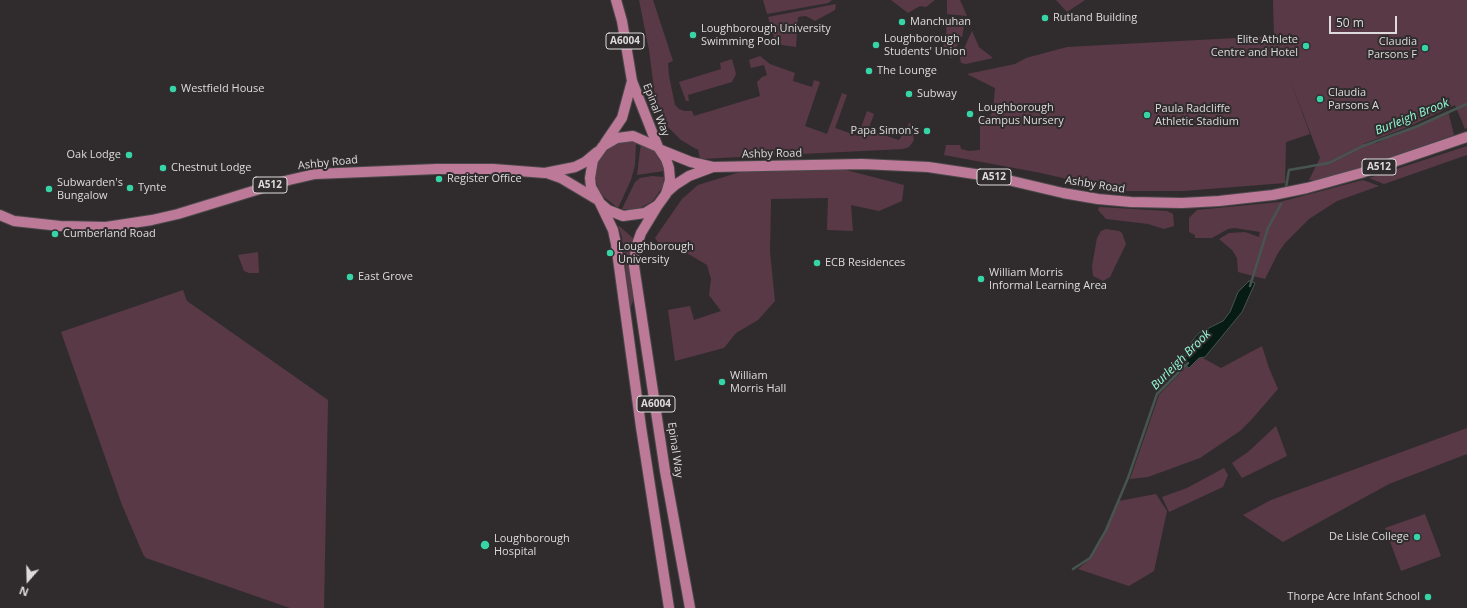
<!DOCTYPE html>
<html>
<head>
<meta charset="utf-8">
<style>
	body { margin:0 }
	#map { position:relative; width:1467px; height:608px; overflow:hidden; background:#302c2d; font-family:"Open Sans",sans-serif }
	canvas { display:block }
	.north { position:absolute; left:8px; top:560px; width:40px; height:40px; -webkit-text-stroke:3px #302c2d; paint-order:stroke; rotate:200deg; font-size:11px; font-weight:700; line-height:16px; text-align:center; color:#dddbdc }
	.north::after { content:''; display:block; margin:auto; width:14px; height:18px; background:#dddbdc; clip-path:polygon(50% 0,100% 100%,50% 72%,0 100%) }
	.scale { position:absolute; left:1329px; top:16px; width:68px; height:18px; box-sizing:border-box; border:2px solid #dddbdc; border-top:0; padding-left:5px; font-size:12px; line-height:14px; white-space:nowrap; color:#dddbdc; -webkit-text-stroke:3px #302c2d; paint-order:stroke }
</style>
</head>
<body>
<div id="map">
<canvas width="1467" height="608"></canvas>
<div class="north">N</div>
<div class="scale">50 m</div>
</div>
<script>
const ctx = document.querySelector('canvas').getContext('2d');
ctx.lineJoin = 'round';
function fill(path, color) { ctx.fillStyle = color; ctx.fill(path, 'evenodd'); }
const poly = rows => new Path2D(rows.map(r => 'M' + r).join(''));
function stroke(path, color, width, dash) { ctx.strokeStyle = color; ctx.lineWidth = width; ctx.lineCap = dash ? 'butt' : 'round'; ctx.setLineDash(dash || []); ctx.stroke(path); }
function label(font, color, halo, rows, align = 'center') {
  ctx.font = font + ' "Open Sans",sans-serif'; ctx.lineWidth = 4; ctx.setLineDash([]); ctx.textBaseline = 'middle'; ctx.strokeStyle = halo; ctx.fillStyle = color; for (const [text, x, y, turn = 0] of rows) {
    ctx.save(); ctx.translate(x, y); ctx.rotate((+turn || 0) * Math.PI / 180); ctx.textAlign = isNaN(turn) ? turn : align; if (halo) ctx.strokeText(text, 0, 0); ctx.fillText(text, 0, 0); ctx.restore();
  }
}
fill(poly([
	[639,0,653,0,673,61,668,63,669,76,675,105,679,109,684,111,692,111,694,116,760,96,757,82,762,77,767,75,764,65,751,68,749,60,760,56,770,64,795,73,793,81,812,87,814,80,820,82,805,126,827,134,842,93,847,95,835,128,858,136,867,111,874,114,868,130,899,140,910,122,914,140,912,143,909,147,903,149,700,159,698,149,696,149,681,140,668,127,656,104,649,50],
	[763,0,832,0,828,3,767,14],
	[891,0,935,0,926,7,920,6,908,13],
	[947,0,960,0,967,16,947,14],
	[1056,0,1085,0,1067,12],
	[1273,0,1467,0,1467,128,1465,129,1455,105,1408,127,1363,144,1377,143,1448,111,1454,135,1324,180,1309,180,1320,158,1289,77,1310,134,1286,142,1285,183,1183,191,1119,191,1041,173,944,155,946,145,960,145,961,149,969,151,980,150,980,117,988,117,989,126,989,118,993,111,995,88,967,74,1015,64,1026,58,1067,47,1274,36],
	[836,4,835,10,815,21,806,16,798,17,796,47,782,45,774,38,768,17],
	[947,20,965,21,962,37,946,37],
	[972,31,979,47,993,58,966,64,961,63,960,57],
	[945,41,959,41,952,58,940,54],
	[732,59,736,74,732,82,688,95,689,101,686,101,679,82,721,69,720,63],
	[625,142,636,142,635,165,631,180,618,208,604,197,598,189,595,177,595,167,599,157,606,150,614,144],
	[641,143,648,146,656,153,662,162,664,171,637,175],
	[1467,146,1467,155,1384,184,1369,178],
	[750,169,846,170,904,185,902,201,879,211,851,205,853,231,827,230,828,198,771,199,770,252,775,301,758,320,736,333,724,348,675,361,668,310,690,306,694,320,721,311,709,295,711,279,707,265,685,252,660,245,655,238,682,199,698,185],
	[652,176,664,177,663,186,653,201,638,209,622,209,635,182,640,178],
	[1363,180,1379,186,1337,201,1309,219,1285,243,1278,253,1265,279,1238,272,1237,258,1232,250,1219,239,1229,233,1245,232,1259,237,1260,232,1235,228,1228,229,1212,238,1195,238,1195,235,1189,232,1189,218,1197,210,1280,202],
	[1099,207,1167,211,1173,214,1174,226,1164,229,1148,224,1106,219,1098,210],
	[618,225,634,239,630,263,634,298,630,309,622,237],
	[1106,229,1119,231,1122,233,1126,244,1110,277,1103,281,1093,276,1092,266,1097,238,1101,231],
	[258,252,259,273,249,273,244,271,238,255],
	[183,290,187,301,328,400,324,608,290,608,146,558,143,554,122,505,61,332],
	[1262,346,1269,368,1278,389,1252,419,1240,431,1200,458,1148,477,1130,479,1159,395,1187,366,1189,368,1201,357,1221,368],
	[1276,426,1287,456,1242,478,1232,463,1248,452],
	[1467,428,1467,454,1389,484,1283,542,1243,515,1271,500],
	[1224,468,1228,475,1223,487,1169,512,1162,497,1187,488],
	[1156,494,1167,511,1154,571,1129,586,1078,569,1090,559,1102,538,1119,501],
	[1425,514,1441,556,1401,571,1385,528]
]), '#5a3947');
const water = poly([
	[1249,281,1255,283,1242,312,1205,357,1199,358,1189,368,1183,363,1192,341,1199,333,1223,321,1230,312,1238,292,1249,281]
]);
fill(water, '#051b14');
stroke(water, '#465550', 1);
stroke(poly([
	[1286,187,1289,170,1329,163,1363,146,1418,126,1467,104],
	[1250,286,1268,228,1281,204],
	[1073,569,1090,558,1106,530,1128,478,1157,394,1188,363]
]), '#465550', 2.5);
const major = poly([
	[616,0,622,21,632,81,658,147,666,159,669,168,670,180,666,194,658,205,645,213,623,216,608,210,600,203,591,187,590,178,593,160,603,146,617,138,633,136,658,147],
	[605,143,622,118,632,81],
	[661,150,691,162,713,167,862,164,928,167,995,177,1063,193,1098,199,1131,202,1182,203,1219,201,1273,195,1307,188,1361,173,1467,137],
	[547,173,561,178,598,200],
	[666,193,675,185,689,176,713,167],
	[600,203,613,230,616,244,641,427,669,608],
	[658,205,641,233,636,247,634,266,665,471,690,608],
	[0,215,14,221,60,226,106,227,152,220,178,214,289,180,315,174,437,169,493,169,545,173,575,167,585,162,597,152]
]);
stroke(major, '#4b4849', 12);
stroke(major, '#bd7998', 10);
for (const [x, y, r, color] of [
	[1045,18,4,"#36d4a7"],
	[902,22,4,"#36d4a7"],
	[693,35,4,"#36d4a7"],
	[876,45,4,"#36d4a7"],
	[1306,46,4,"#36d4a7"],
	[1425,48,4,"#36d4a7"],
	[869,71,4,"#36d4a7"],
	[173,89,4,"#36d4a7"],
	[909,94,4,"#36d4a7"],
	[1320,99,4,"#36d4a7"],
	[970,114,4,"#36d4a7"],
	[1147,115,4,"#36d4a7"],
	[927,131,4,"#36d4a7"],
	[129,155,4,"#36d4a7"],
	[163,168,4,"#36d4a7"],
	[439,179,4,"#36d4a7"],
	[130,188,4,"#36d4a7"],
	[49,189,4,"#36d4a7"],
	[55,234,4,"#36d4a7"],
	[610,253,4,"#36d4a7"],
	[817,263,4,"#36d4a7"],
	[350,277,4,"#36d4a7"],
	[981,279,4,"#36d4a7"],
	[722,382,4,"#36d4a7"],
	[1417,537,4,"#36d4a7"],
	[485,545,5,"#36d4a7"],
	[1428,597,4,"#36d4a7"]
]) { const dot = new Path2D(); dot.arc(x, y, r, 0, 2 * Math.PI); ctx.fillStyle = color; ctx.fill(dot); stroke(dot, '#302c2d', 1.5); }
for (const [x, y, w] of [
	[625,41,38],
	[1379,167,34],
	[994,177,34],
	[270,185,34],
	[656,404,38]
]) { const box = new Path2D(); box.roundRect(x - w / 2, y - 8, w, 16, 3); ctx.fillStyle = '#302c2d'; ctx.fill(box); stroke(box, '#dddbdc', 1); }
label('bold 10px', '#dddbdc', null, [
	["A6004",625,41],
	["A512",1379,167],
	["A512",994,177],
	["A512",270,185],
	["A6004",656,404]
]);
label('11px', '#dddbdc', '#302c2d', [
	["Rutland Building",1053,18],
	["Manchuhan",910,22],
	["Loughborough University",701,29],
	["Swimming Pool",701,42],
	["Loughborough",884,39],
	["Students' Union",884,52],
	["Elite Athlete",1298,40,"right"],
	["Centre and Hotel",1298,53,"right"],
	["Claudia",1417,42,"right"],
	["Parsons F",1417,55,"right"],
	["The Lounge",877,71],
	["Westfield House",181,89],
	["Claudia",1328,93],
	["Parsons A",1328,106],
	["Subway",917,94],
	["Loughborough",978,108],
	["Campus Nursery",978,121],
	["Paula Radcliffe",1155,109],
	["Athletic Stadium",1155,122],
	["Papa Simon's",919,131,"right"],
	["Oak Lodge",121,155,"right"],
	["Chestnut Lodge",171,168],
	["Register Office",447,179],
	["Subwarden's",57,183],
	["Bungalow",57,196],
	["Tynte",138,188],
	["Cumberland Road",63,234],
	["Loughborough",618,247],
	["University",618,260],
	["ECB Residences",825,263],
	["William Morris",989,273],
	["Informal Learning Area",989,286],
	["East Grove",358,277],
	["William",730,376],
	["Morris Hall",730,389],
	["De Lisle College",1409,537,"right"],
	["Loughborough",494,539],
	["Hospital",494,552],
	["Thorpe Acre Infant School",1420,597,"right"]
], 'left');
label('11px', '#dddbdc', '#302c2d', [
	["Epinal Way",656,110,69],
	["Ashby Road",772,154,-1],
	["Ashby Road",328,163,-6],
	["Ashby Road",1095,185,9],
	["Epinal Way",675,450,82]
]);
label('italic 12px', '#93fad5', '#302c2d', [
	["Burleigh Brook",1412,117,-22],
	["Burleigh Brook",1181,360,-45]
]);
</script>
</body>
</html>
